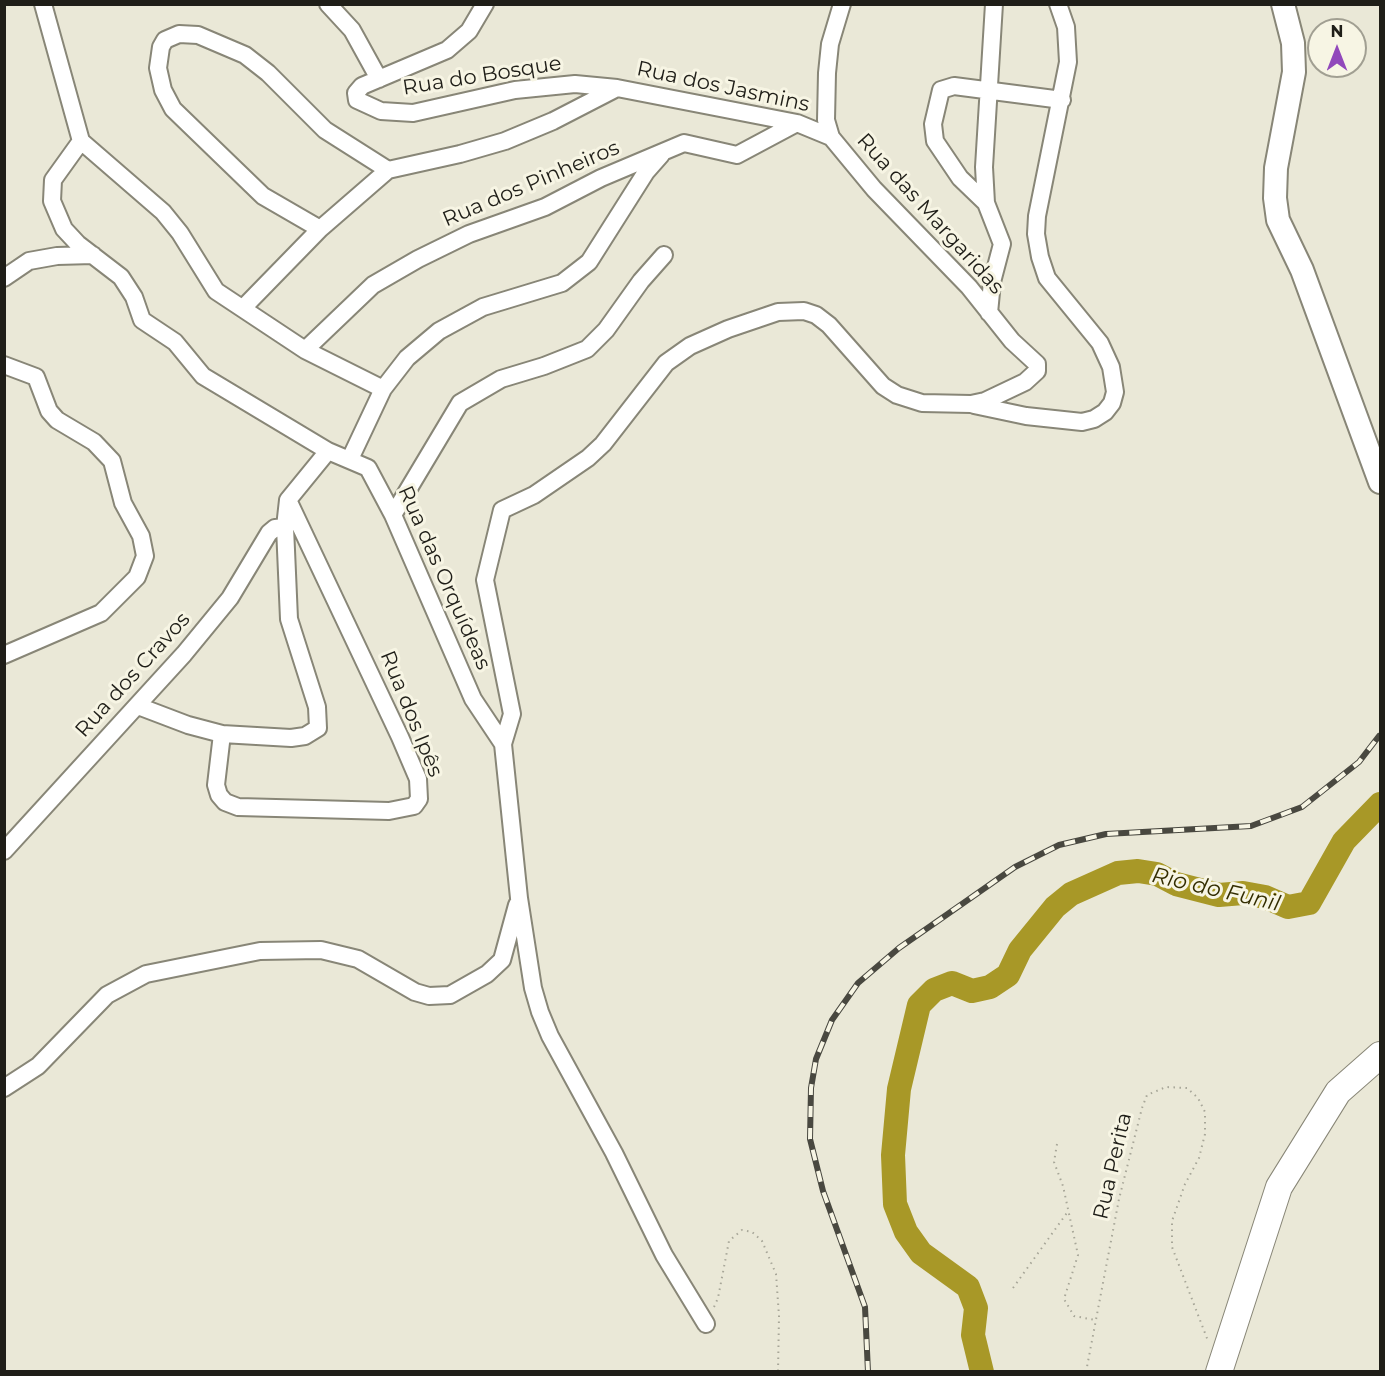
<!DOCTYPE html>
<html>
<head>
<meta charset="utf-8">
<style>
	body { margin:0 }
	#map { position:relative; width:1385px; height:1376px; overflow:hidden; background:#eae8d7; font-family:Montserrat,sans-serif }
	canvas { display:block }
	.frame { position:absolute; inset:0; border:6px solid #1f1e18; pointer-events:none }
	.north { position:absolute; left:1307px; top:18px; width:60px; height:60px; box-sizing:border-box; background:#f7f5e4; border:2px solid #a19f92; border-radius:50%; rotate:0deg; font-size:16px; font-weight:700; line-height:24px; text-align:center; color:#1f1e18 }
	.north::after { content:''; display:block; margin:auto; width:21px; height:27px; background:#9148bb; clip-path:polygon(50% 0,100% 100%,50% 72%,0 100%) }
</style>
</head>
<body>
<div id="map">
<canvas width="1385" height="1376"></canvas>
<div class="frame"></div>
<div class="north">N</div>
</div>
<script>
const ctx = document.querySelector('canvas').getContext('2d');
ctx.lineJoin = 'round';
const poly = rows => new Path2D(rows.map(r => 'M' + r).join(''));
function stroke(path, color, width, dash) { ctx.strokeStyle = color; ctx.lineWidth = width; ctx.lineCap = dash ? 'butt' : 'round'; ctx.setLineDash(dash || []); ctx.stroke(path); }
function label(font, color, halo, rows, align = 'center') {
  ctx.font = font + ' Montserrat,sans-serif'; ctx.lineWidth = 6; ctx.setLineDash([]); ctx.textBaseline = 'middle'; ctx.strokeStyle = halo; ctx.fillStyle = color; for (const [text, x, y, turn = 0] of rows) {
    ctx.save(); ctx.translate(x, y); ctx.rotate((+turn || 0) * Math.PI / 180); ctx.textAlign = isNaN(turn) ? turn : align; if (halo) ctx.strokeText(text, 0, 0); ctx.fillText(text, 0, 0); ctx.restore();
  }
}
stroke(poly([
	[982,1372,973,1335,976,1308,968,1287,921,1253,906,1232,895,1204,893,1155,899,1089,919,1005,934,990,952,983,972,991,990,987,1008,975,1020,950,1055,907,1071,894,1118,873,1138,871,1157,874,1176,884,1219,895,1243,893,1265,897,1288,907,1309,903,1344,841,1380,804]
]), '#a89827', 24);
const street = poly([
	[43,4,81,141,53,180,52,201,64,229,78,244,121,277,134,297,142,320,175,342,203,376,328,451,368,468,393,515,473,699,503,744],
	[328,4,352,30,379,79],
	[485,4,469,31,447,50,362,86,356,93,357,100,381,111,413,113,515,90,575,84,617,88],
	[81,141,163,212,180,233,216,291,305,350,383,389],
	[986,203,960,178,935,141,933,124,941,90,954,86,1062,100],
	[320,229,263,196,173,109,163,90,158,68,161,47,165,40,179,34,198,35,245,55,268,73,325,130,388,170],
	[4,278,29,261,57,256,93,255],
	[243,308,320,229,388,170,460,154,505,141,553,121,617,88,797,123,831,137],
	[989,313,992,282,1002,244,986,203,984,167,994,4],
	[305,350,373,285,418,259,469,234,545,207,601,178,684,143,737,155,797,123],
	[4,365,36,377,49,411,57,420,94,442,112,461,123,503,141,536,145,556,137,577,101,613,4,655],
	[974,405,1026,416,1082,422,1094,419,1105,412,1112,403,1115,392,1111,367,1100,343,1047,278,1040,257,1036,234,1037,216,1068,62,1066,27,1058,4],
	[350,459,383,389,407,358,439,331,483,307,562,283,589,262,646,172,661,155],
	[393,515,460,403,501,379,544,366,587,349,606,330,641,281,664,255],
	[138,706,188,725,222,734,291,738,305,736,318,728,317,707,289,619,285,527,288,500,328,451],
	[222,734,216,785,219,795,225,802,238,807,389,811,414,806,419,799,418,779,400,737,288,500],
	[4,851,184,654,230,598,269,533,275,528,285,527],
	[4,1088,38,1066,107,995,146,974,260,951,321,950,358,959,415,992,429,996,450,995,487,974,502,960,517,905],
	[706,1324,664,1255,614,1153,550,1036,540,1012,533,988,519,898,503,744,512,714,485,580,502,510,534,495,588,458,603,444,666,363,690,346,728,329,778,312,804,311,816,315,829,325,883,386,897,395,922,403,971,404,985,401,1025,382,1037,371,1037,364,1012,341,969,287,874,189,831,137,826,120,827,73,830,44,842,4]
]);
const secondary = poly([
	[1283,4,1293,43,1294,72,1276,168,1275,198,1278,220,1302,270,1380,482]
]);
const primary = poly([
	[1219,1372,1279,1187,1338,1092,1380,1055]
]);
stroke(street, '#888677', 20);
stroke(secondary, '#888677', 26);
stroke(primary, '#888677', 28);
stroke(poly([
	[1057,1144,1054,1162,1063,1186,1078,1255,1064,1299,1074,1316,1095,1320],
	[1013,1288,1069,1210],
	[714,1307,718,1298,729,1241,742,1230,752,1232,762,1241,776,1274,779,1316,778,1372],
	[1086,1372,1119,1199,1142,1108,1147,1095,1166,1087,1187,1088,1198,1098,1205,1112,1205,1134,1199,1158,1185,1184,1172,1221,1172,1247,1208,1341]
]), '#a7a698', 2, [1.5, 4.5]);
stroke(street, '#fff', 16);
stroke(secondary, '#fff', 22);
stroke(primary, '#fff', 26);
const rail = poly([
	[868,1372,865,1307,823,1191,810,1139,811,1088,816,1059,832,1020,858,983,899,948,1015,867,1059,845,1106,834,1251,826,1302,807,1359,762,1379,736]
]);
stroke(rail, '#494840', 6);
stroke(rail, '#f7f5e4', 4, [11]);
label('21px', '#1f1e18', '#f7f5e4', [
	["Rua do Bosque",482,76,-9],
	["Rua dos Jasmins",723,87,12],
	["Rua dos Pinheiros",531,184,-23],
	["Rua das Margaridas",930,214,48],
	["Rua das Orquídeas",444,578,66],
	["Rua dos Cravos",133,675,-48],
	["Rua dos Ipês",411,714,68],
	["Rua Perita",1113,1166,-77]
]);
label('italic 22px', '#332d00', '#f7f5e4', [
	["Rio do Funil",1216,890,13]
]);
</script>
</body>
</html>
